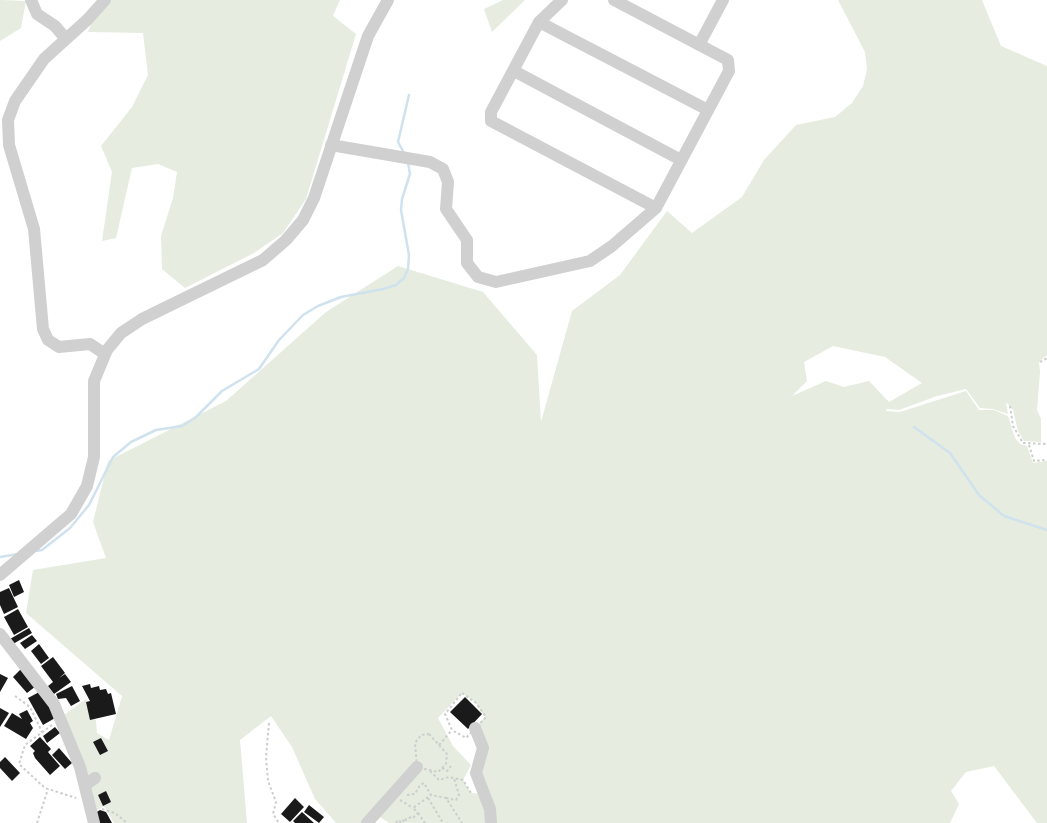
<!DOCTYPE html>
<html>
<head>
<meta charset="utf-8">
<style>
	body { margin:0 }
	canvas { display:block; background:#fff }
</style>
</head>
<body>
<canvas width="1047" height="823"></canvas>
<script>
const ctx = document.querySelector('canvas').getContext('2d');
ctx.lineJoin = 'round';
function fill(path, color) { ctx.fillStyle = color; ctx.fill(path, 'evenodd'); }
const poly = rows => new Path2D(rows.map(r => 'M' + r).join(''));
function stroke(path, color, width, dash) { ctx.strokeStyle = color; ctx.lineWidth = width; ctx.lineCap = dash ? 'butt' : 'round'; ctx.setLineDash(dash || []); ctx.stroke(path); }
fill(poly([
	[0,0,26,1,21,28,0,41],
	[111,0,340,0,333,16,356,34,306,199,283,233,254,253,185,288,162,269,161,236,173,198,177,172,158,164,132,168,116,238,102,241,112,172,101,146,132,107,148,75,143,33,88,32,91,24],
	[503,0,525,0,492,32,484,9],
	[838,0,982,0,1001,46,1047,66,1047,355,1039,362,1040,372,1037,410,1041,419,1041,442,1024,441,1018,431,1013,410,1006,402,1008,414,993,409,980,408,966,389,937,396,899,410,887,409,886,411,900,412,966,391,979,410,994,410,1008,416,1015,438,1020,444,1027,446,1033,463,1047,461,1047,823,1037,823,994,766,966,772,951,791,959,804,950,823,389,823,380,817,373,823,336,823,315,799,292,747,271,716,240,740,247,823,114,823,104,806,92,814,64,715,86,699,90,716,96,720,97,733,109,740,122,696,26,613,33,570,106,558,93,522,108,461,226,401,326,312,398,266,483,292,537,355,541,422,572,311,620,275,667,211,692,233,742,197,764,160,796,125,835,117,852,103,863,86,867,69,865,52],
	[833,346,885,357,922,383,889,402,869,381,844,387,826,381,792,396,807,381,804,362],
	[462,693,475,702,485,717,475,728,483,748,476,773,483,794,471,793,463,780,471,765,453,746,438,718]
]), '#e6ecdf');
stroke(poly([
	[404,153,398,142,409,95],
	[914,427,950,453,979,495,1004,516,1047,530],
	[36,551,42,550,70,528,89,505,113,457,131,442,156,430,182,426,195,418,222,391,259,369,279,340,303,315,318,306,341,297,383,289,396,285,404,278,408,269,409,255,401,210,402,199,410,174,408,163],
	[0,557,18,554]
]), '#cfe2ee', 2.5);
fill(poly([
	[19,580,24,592,14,597,9,585],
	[9,588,18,607,4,614,0,605,0,592],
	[18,609,28,627,14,635,4,617],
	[29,628,32,633,13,644,10,639],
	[32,635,37,641,25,649,20,643],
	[39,644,49,658,41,664,31,651],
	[53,657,65,673,59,678,65,674,71,682,54,694,48,686,53,682,41,666],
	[21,669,36,686,27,693,13,677],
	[0,674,8,678,0,692],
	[90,684,91,688,99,686,100,690,106,689,108,694,111,693,116,714,90,720,86,702,90,701,82,686],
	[72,686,80,701,71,706,66,698,58,699,56,694],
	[43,690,55,718,43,725,28,698],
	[465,697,482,714,468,729,450,712],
	[0,708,9,713,0,727],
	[27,710,33,721,30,723,33,728,26,739,4,726,12,713,22,719,19,714],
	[55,727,60,733,47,743,43,736],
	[40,737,51,749,48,752,60,766,50,775,35,758,33,753,35,751,30,746],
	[101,738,108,751,100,755,93,742],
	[59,748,72,763,65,769,52,755],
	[5,757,20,773,12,781,0,768,0,762],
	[106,791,111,802,103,806,98,795],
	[295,798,304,807,290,822,281,814],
	[309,805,324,817,319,823,304,812],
	[100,810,106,812,112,823,100,823,95,813],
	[302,812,314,823,295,823,293,821]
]), '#1a1a1a');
stroke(poly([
	[1040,362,1047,358],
	[1010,406,1013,426,1023,443,1047,444],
	[1029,445,1034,461,1047,460],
	[462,693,476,703,486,717,466,738,452,730,445,714,462,693],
	[15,696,30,707,42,732],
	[269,723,266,757,268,781,276,802,273,814,279,823],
	[52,725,25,745,19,764,45,788,76,798],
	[429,734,447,754,446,764,438,772,417,767,415,743,421,735,429,734],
	[439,745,452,730],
	[442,768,447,771,451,766],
	[430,771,439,780,449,777,463,780,471,793,473,793],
	[407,795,415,794,420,785,424,783,431,795,446,798,462,823],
	[428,798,443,823],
	[446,798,456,800,459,795,454,778],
	[400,800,413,808],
	[102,809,115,813,127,823],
	[418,813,425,823],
	[37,823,48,789],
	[396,823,398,820,402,823,405,818,406,820,411,817,413,818,418,813,413,808,431,795]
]), '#cdcdcd', 2, [2.5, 2.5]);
stroke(poly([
	[31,0,37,14,55,26,66,39],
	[105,0,87,20,44,59,15,101,8,120,9,145,34,229,43,329,48,340,59,347,90,344,105,354],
	[562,0,539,22,491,112,491,121,656,208],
	[539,22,708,110],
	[699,45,723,0],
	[514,71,681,160],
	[331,145,430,162,443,169,448,182,446,209,467,240,467,263,478,277,496,282,590,261,612,246,656,208,729,71,728,60,614,0],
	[0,575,71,514,87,486,94,457,94,381,107,350,121,333,142,319,263,260,286,240,303,220,314,198,368,36,388,0],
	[0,634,54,704,80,767,94,823],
	[475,728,483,748,476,773,490,809,491,823],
	[85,785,95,778],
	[367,823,417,767]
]), '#d0d0d0', 12);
</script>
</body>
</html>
